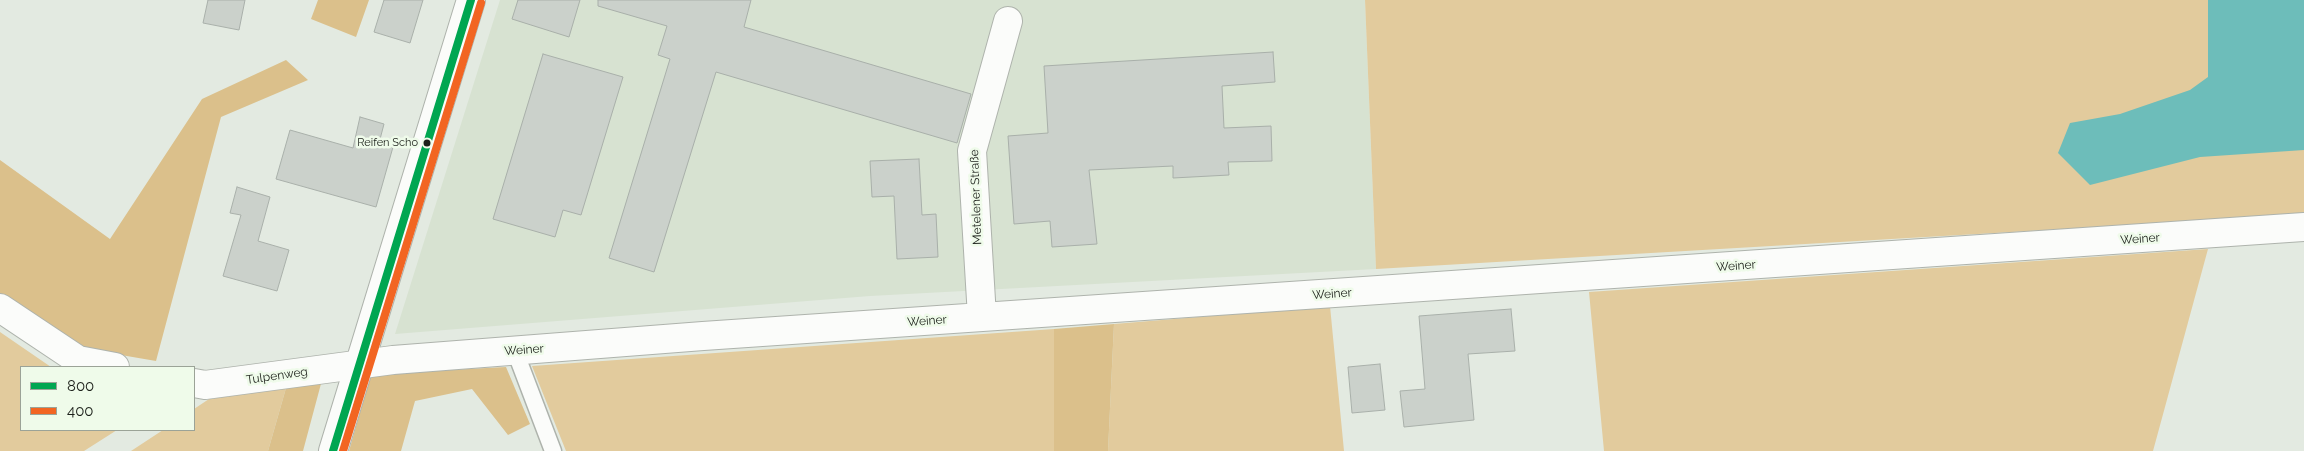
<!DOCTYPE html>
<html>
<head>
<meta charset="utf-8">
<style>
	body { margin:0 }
	#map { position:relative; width:2304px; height:451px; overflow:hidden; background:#e3eae1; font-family:Raleway,sans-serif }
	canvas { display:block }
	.legend { position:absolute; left:20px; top:366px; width:175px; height:65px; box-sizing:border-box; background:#effbea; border:1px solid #9ba397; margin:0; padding:6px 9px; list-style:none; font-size:15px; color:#1c201a }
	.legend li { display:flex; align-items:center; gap:10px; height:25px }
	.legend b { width:25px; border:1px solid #9ba397 }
</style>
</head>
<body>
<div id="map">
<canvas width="2304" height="451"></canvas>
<ul class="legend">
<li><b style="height:6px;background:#00a651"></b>800</li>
<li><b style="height:6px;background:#f26522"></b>400</li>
</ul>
</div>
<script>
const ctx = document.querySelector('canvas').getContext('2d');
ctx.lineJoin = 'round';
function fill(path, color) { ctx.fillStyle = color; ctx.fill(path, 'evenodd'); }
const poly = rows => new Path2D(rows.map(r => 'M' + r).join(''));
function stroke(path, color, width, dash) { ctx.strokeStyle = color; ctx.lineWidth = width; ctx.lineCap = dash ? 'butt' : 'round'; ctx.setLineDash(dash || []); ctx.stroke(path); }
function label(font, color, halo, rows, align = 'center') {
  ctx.font = font + ' Raleway,sans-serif'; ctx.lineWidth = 5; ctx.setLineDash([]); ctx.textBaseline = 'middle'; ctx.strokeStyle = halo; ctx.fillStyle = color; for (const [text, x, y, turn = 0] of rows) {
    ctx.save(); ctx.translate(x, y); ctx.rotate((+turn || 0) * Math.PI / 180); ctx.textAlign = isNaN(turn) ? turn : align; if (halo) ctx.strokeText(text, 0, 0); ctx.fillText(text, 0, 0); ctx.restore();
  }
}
fill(poly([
	[500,0,1365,0,1376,269,870,296,395,334]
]), '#d7e2d1');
fill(poly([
	[1365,0,2304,0,2304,215,1376,269],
	[2208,249,2153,451,1604,451,1589,292],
	[1330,306,1344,451,1108,451,1114,324],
	[1054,329,1054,451,566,451,532,366],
	[0,332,51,367,21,367,21,430,117,430,84,451,0,451],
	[286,388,268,451,131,451,163,430,194,430,194,409,209,399]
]), '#e2cb9d');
fill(poly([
	[318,0,369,0,356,37,311,19],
	[286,60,308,80,221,117,156,361,80,348,0,294,0,160,110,239,202,99],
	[1114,324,1108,451,1054,451,1054,329],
	[506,367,530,424,508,435,472,389,415,401,401,451,349,451,371,374],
	[322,380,303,451,268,451,286,388]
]), '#dbc08b');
fill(poly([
	[2208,0,2304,0,2304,150,2200,157,2090,185,2058,153,2070,123,2120,114,2190,90,2208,77]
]), '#6dbdba');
const building = poly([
	[208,0,245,0,239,30,203,23,208,0],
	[384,0,423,0,410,43,374,32,384,0],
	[518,0,580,0,569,37,512,19,518,0],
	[598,0,751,0,744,27,971,94,957,143,716,72,654,272,609,258,670,59,658,55,667,26,598,6,598,0],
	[1273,52,1275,82,1222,86,1224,128,1271,126,1272,161,1228,162,1229,175,1173,178,1173,166,1089,170,1097,244,1052,247,1050,221,1014,224,1008,136,1048,133,1044,66,1273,52],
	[543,54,623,77,581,215,563,210,555,237,493,219,543,54],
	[360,117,384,124,379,143,393,147,376,207,276,179,290,130,353,148,360,117],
	[919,159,922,215,936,214,938,257,897,259,894,196,872,197,870,161,919,159],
	[237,187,270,197,258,241,289,250,277,291,223,276,241,215,230,213,237,187],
	[1511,309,1515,351,1468,354,1474,420,1404,427,1400,391,1425,389,1419,316,1511,309],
	[1380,364,1385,410,1352,413,1348,367,1380,364]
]);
fill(building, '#cbd1cb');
stroke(building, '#a9b0aa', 1);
const lane = poly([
	[515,351,553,451]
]);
const street = poly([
	[0,308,78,360,115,367],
	[982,317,972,151,1008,21],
	[194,383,205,385,393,360,703,336,2304,227]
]);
const secondary = poly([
	[333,451,471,0]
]);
stroke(lane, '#aeb3ac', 19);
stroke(street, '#aeb3ac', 30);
stroke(secondary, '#aeb3ac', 30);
stroke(lane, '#fbfcfa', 16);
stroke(street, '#fbfcfa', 28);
stroke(secondary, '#fbfcfa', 28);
stroke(poly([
	[333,451,471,0]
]), '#00a651', 8);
stroke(poly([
	[343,451,481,3]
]), '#f26522', 8);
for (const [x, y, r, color] of [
	[427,143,4.5,"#1c201a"]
]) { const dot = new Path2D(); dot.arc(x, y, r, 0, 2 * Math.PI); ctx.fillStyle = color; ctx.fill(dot); stroke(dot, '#effbea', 2); }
label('11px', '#1c201a', '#effbea', [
	["Reifen Scho",418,143]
], 'right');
label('12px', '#1c201a', '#effbea', [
	["Metelener Straße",976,197,-92],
	["Weiner",2140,239,-4],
	["Weiner",1736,266,-4],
	["Weiner",1332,294,-4],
	["Weiner",927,321,-4],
	["Weiner",524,350,-4],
	["Tulpenweg",277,376,-8]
]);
</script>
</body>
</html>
